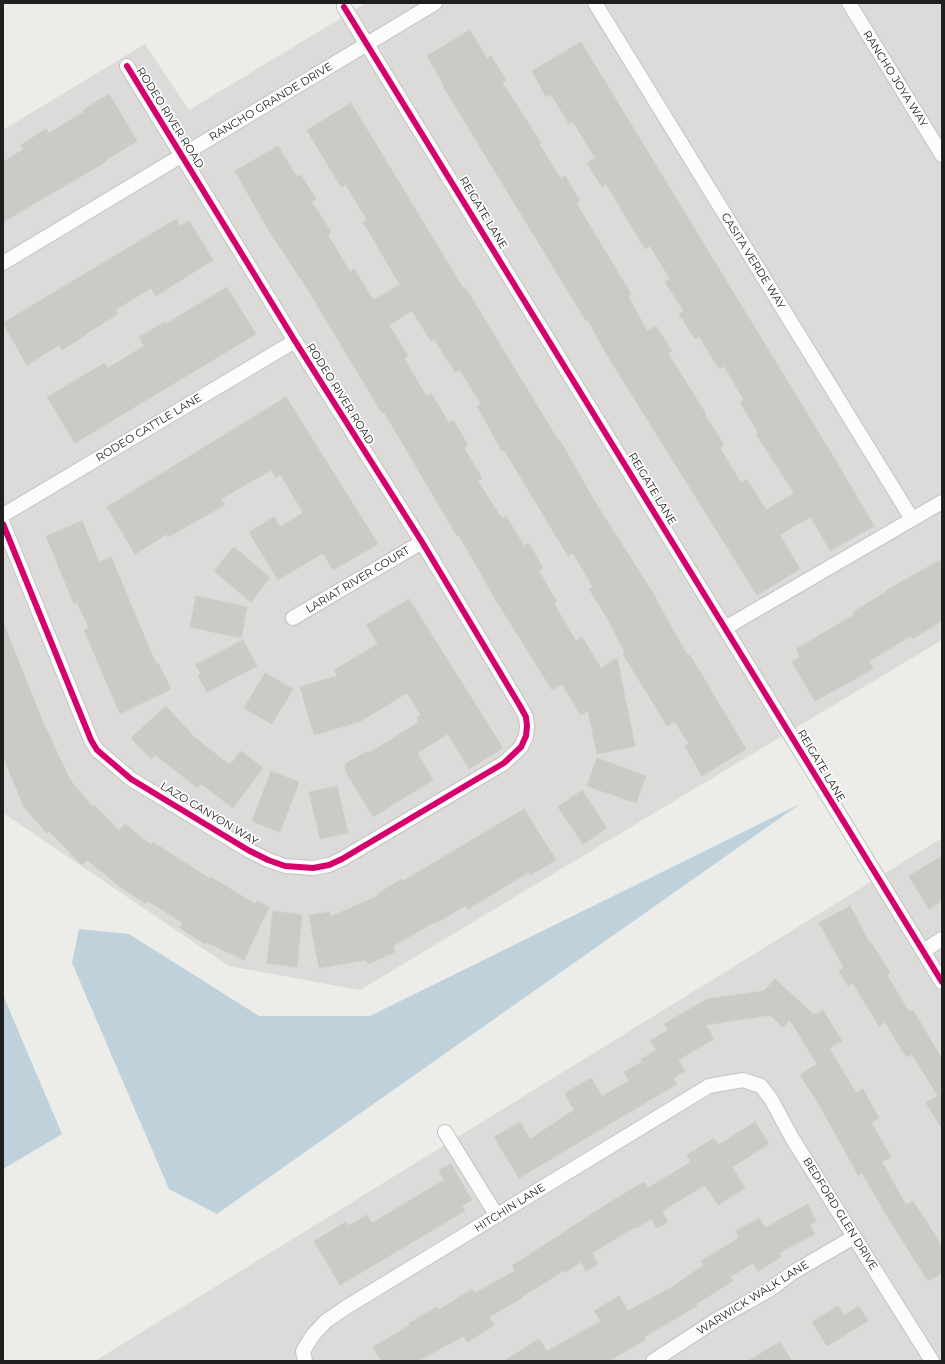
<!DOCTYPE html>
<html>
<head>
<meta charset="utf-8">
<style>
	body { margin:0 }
	#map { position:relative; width:945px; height:1364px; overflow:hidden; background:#ecece8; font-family:Montserrat,sans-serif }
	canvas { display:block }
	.frame { position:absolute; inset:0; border:4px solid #1f1f1f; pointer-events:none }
</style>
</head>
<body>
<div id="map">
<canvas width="945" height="1364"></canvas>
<div class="frame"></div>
</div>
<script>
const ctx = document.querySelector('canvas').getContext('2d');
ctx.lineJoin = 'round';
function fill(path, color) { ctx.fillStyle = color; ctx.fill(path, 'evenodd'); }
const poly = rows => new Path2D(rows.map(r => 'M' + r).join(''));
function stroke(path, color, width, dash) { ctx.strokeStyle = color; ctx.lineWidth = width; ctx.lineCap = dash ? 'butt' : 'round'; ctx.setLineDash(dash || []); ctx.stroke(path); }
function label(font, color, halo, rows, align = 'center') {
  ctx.font = font + ' Montserrat,sans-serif'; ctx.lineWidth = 3.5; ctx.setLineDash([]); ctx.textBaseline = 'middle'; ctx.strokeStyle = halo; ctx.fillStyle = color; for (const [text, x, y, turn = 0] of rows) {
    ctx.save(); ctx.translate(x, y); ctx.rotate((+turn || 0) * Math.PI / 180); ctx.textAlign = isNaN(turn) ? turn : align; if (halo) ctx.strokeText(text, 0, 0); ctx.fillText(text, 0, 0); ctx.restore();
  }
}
fill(poly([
	[366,3,942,3,942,640,360,990,229,966,3,813,3,130,145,44,189,110],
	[942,838,942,1361,95,1361]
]), '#dcdbd9');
fill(poly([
	[800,804,217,1214,169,1189,72,963,79,929,129,934,259,1016,370,1016],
	[3,995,62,1134,3,1169]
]), '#bfd2dc');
const building = poly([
	[470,30,487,59,491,56,506,80,502,82,541,143,539,144,561,179,565,176,580,201,576,203,631,294,628,296,647,331,656,326,672,351,668,353,706,414,705,415,724,445,720,448,741,483,747,479,766,510,794,493,756,434,758,433,740,402,744,400,724,366,719,369,699,336,695,339,679,314,684,311,665,282,670,279,650,246,645,249,606,184,602,187,587,163,595,158,573,122,569,124,551,94,546,97,532,71,581,42,839,466,874,526,830,551,811,517,794,526,780,535,800,569,757,595,604,350,588,320,586,321,443,86,444,85,427,56,470,30],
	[109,94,137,141,106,160,107,161,3,222,3,162,24,149,21,145,46,129,49,133,84,112,83,110,109,94],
	[351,103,463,288,465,287,558,440,559,439,595,502,653,593,670,625,688,656,690,655,746,749,702,776,685,746,689,744,675,722,667,726,623,654,625,653,607,618,589,589,593,587,573,553,568,556,504,450,502,451,477,406,481,404,460,370,455,372,434,339,431,341,412,311,389,325,408,356,404,358,426,396,431,393,449,423,453,420,468,445,464,448,482,478,478,481,502,519,506,516,524,546,529,543,543,568,539,571,557,602,554,604,576,641,582,637,601,668,617,658,635,746,597,754,588,711,581,715,562,684,552,690,494,597,459,535,457,536,384,412,382,413,308,290,268,229,235,171,278,146,297,177,301,175,316,199,312,202,331,232,328,235,350,272,354,269,373,300,400,285,363,222,367,220,346,185,341,187,307,130,351,103],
	[176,219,180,226,189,221,213,260,156,296,151,288,115,310,118,314,87,333,87,334,62,350,59,345,27,365,3,323,176,219],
	[227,287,256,334,75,443,47,397,105,363,108,368,144,346,139,337,165,322,166,324,227,287],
	[286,397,378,544,333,570,323,553,278,580,249,532,274,517,280,527,303,513,281,475,276,478,271,470,221,499,225,505,168,537,167,534,135,554,107,507,286,397],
	[82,521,99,562,111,557,156,664,158,663,171,689,120,714,84,630,89,628,77,602,74,604,46,536,82,521],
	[234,547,270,578,251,602,214,571,234,547],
	[942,559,942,621,912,639,911,636,869,661,873,669,815,701,792,662,800,657,796,649,854,615,853,612,886,592,885,591,942,559],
	[196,596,247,607,241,638,190,627,196,596],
	[409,599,503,748,469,769,448,734,417,753,433,780,373,817,345,770,345,764,368,751,369,753,419,722,417,718,421,715,407,693,359,722,314,735,300,687,337,676,334,670,378,644,366,625,409,599],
	[3,622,42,720,70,780,93,807,94,805,119,831,125,824,151,845,153,842,210,879,211,877,255,904,257,901,269,907,244,960,206,942,205,944,180,928,183,923,148,901,146,904,122,888,87,860,82,865,49,831,47,833,24,807,3,756,3,622],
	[243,640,257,666,207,692,198,676,201,673,195,665,243,640],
	[265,673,293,689,272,724,244,708,265,673],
	[166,706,194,737,230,765,241,751,263,768,233,808,201,784,198,788,155,755,151,759,131,738,166,706],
	[597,758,646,776,636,803,587,786,597,758],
	[271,771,299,782,280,832,252,821,271,771],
	[337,786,348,833,320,839,309,792,337,786],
	[582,790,607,828,583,844,558,807,582,790],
	[524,809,556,860,530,875,529,872,468,909,466,905,436,923,435,922,393,946,395,952,368,964,366,960,319,968,309,915,329,912,330,917,378,896,377,894,402,879,403,881,524,809],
	[942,856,942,901,929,909,909,876,942,856],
	[850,906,869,942,870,941,890,973,887,975,909,1012,913,1010,942,1059,942,1129,926,1103,938,1096,912,1054,906,1057,885,1022,879,1026,853,983,848,986,839,971,844,968,819,923,850,906],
	[273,911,302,915,297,967,267,963,273,911],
	[775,979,814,1015,823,1010,842,1041,829,1048,856,1093,863,1089,879,1118,871,1122,891,1157,882,1162,906,1205,913,1201,942,1246,942,1273,928,1281,884,1211,862,1173,858,1175,820,1106,800,1075,817,1064,790,1020,783,1027,770,1015,706,1025,714,1039,678,1060,685,1071,673,1078,677,1084,519,1178,494,1137,520,1122,530,1139,574,1110,565,1093,591,1078,602,1096,629,1081,624,1072,642,1062,641,1059,656,1050,650,1041,668,1030,664,1024,707,999,764,991,775,979],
	[755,1122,769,1144,732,1167,745,1188,718,1205,705,1185,662,1211,668,1222,657,1228,651,1219,636,1228,635,1227,592,1253,598,1264,586,1271,581,1262,566,1272,565,1270,522,1297,522,1298,489,1317,495,1325,467,1342,464,1336,418,1361,381,1361,373,1347,410,1325,409,1323,437,1307,439,1310,472,1289,475,1293,515,1271,512,1266,612,1201,644,1182,648,1188,691,1162,687,1155,714,1138,718,1145,755,1122],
	[451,1164,472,1200,462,1206,465,1211,340,1285,314,1241,346,1222,348,1226,367,1215,372,1223,444,1180,439,1170,451,1164],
	[808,1204,816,1221,810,1225,815,1234,779,1253,781,1257,758,1271,753,1263,730,1277,733,1281,696,1304,697,1306,644,1337,645,1340,609,1361,504,1361,539,1339,547,1351,601,1321,594,1311,619,1296,628,1311,672,1287,704,1265,701,1261,739,1238,736,1231,759,1218,765,1228,808,1204],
	[838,1306,844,1316,859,1306,868,1321,827,1346,812,1322,838,1306],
	[780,1342,792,1361,748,1361,780,1342]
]);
fill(building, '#cbcac7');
stroke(building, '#cfcec9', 1);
const minor = poly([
	[595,3,912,519],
	[849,3,942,155],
	[344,7,942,982],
	[3,263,435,3],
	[3,515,295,341],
	[3,524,91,740,97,750,131,779,248,850,268,860,285,866,313,868,329,865,342,859,504,763,521,747,526,736,527,726,526,717,520,706,422,542,295,341,127,66],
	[293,618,422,542],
	[725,628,942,502],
	[923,951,942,939],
	[445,1132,497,1216],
	[305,1361,303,1351,313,1335,326,1321,345,1308,709,1086,743,1080,761,1086,771,1099,792,1138,932,1361],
	[653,1361,716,1320,771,1289,792,1273,854,1237]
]);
stroke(minor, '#c2c2c0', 16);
stroke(minor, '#fcfcfc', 14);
stroke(poly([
	[344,7,942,982],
	[3,524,91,740,97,750,131,779,248,850,268,860,285,866,313,868,329,865,342,859,504,763,521,747,526,736,527,726,526,717,520,706,422,542,295,341,127,66]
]), '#d6006c', 6);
label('11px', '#1f1f1f', '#fff', [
	["RANCHO JOYA WAY",895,79,58],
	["RANCHO GRANDE DRIVE",271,102,-31],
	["RODEO RIVER ROAD",170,118,58],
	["REIGATE LANE",483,213,59],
	["CASITA VERDE WAY",753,261,58],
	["RODEO RIVER ROAD",340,394,58],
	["RODEO CATTLE LANE",149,428,-31],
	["REIGATE LANE",652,489,59],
	["LARIAT RIVER COURT",358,580,-31],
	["REIGATE LANE",821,766,59],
	["LAZO CANYON WAY",209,814,31],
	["HITCHIN LANE",510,1208,-32],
	["BEDFORD GLEN DRIVE",840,1214,58],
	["WARWICK WALK LANE",753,1298,-32]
]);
</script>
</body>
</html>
